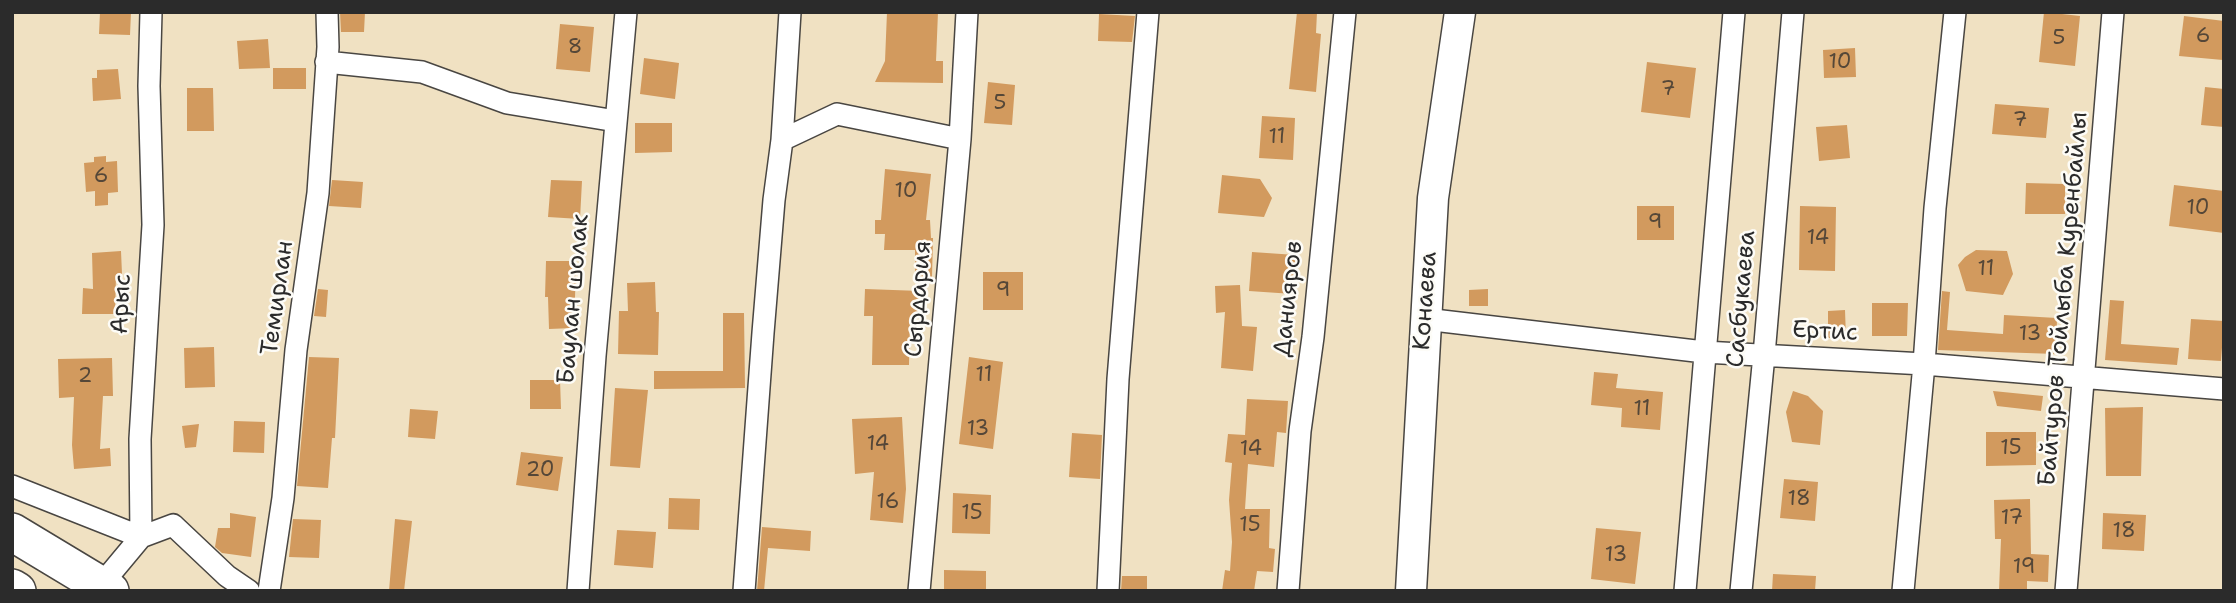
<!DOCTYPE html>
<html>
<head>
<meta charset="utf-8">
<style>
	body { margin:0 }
	#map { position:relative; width:2236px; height:603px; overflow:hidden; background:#f0e1c2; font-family:"Shantell Sans",sans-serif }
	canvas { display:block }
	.frame { position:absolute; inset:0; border:14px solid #2b2b2b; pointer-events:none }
</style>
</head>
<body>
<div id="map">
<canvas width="2236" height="603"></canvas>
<div class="frame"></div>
</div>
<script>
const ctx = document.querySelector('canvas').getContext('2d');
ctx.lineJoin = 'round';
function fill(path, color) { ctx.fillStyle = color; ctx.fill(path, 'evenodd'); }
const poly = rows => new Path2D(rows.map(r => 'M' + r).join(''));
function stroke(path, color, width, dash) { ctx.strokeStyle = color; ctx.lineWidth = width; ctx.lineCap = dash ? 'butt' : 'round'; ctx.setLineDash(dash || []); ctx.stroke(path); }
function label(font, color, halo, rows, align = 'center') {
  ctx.font = font + ' "Shantell Sans",sans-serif'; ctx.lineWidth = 5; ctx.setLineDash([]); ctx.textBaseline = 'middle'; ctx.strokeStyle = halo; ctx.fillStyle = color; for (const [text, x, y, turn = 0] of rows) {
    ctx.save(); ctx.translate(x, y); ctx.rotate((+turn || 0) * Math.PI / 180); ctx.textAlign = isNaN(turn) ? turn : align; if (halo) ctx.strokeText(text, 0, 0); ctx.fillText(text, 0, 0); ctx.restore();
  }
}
fill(poly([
	[100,12,131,12,130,35,99,34],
	[340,12,365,12,364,32,341,32],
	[887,12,938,12,936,61,943,61,943,83,875,82,885,61],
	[1297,12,1317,12,1316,33,1321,34,1316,92,1289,89],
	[2044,12,2080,16,2075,66,2039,62],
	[1099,14,1135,16,1132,42,1098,41],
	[2184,16,2224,21,2223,60,2179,56],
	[560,24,594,27,590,72,556,69],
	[268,39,270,68,239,69,237,41],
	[1855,48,1856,77,1824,78,1823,50],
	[644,58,679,63,675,99,640,94],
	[1647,62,1696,68,1690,118,1641,112],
	[273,68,306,68,306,89,273,89],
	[118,69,121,99,93,101,92,78,97,78,97,70],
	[988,82,1015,85,1012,125,984,123],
	[2205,87,2224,89,2224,127,2201,125],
	[187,88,213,88,214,131,187,131],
	[1995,104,2049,108,2046,138,1992,134],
	[1262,116,1295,118,1293,160,1259,158],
	[635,123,672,123,672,152,635,153],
	[1847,125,1850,158,1819,161,1816,127],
	[106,156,106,162,117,161,118,192,108,193,108,205,95,206,95,191,86,192,84,163,94,162,94,157],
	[885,169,931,174,926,220,930,220,931,238,933,238,932,277,915,276,915,250,884,250,885,234,875,234,875,220,881,220],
	[1222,175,1260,179,1272,198,1264,217,1218,213],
	[332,180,363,182,361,208,329,206],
	[551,180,582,181,580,219,548,217],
	[2026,183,2065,184,2065,214,2025,214],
	[2174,185,2224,191,2224,233,2169,226],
	[1637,206,1674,206,1674,240,1637,240],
	[1800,206,1836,207,1835,271,1799,270],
	[1976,250,2007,251,2013,274,2003,295,1966,291,1958,265,1965,257],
	[121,251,122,274,116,275,115,314,82,314,83,288,93,289,92,253],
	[1252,252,1296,255,1293,294,1249,291],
	[546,261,576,261,575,298,572,298,573,328,549,329,548,297,545,297],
	[983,272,1023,272,1023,310,983,310],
	[655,282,656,312,659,312,658,355,618,354,619,311,628,311,627,283],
	[1240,285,1242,326,1257,327,1253,371,1221,368,1225,312,1216,313,1215,286],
	[318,289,328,290,326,317,314,316],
	[865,289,921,291,920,318,910,317,909,365,872,365,873,316,864,316],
	[1488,289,1488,306,1469,306,1469,290],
	[1942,291,1950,292,1947,330,2003,334,2004,315,2057,318,2056,354,1938,350],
	[2110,300,2124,301,2121,344,2179,348,2177,365,2105,360],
	[1872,303,1908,303,1907,336,1872,336],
	[1845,310,1846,338,1828,338,1828,311],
	[723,313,744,313,745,388,654,389,654,371,723,371],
	[2191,319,2224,321,2221,361,2188,359],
	[214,347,215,387,185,388,184,348],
	[309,357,339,358,335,438,332,438,328,488,297,486],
	[969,357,1003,362,993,449,959,444],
	[112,358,113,396,103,396,100,449,110,448,111,466,74,469,72,445,74,397,59,398,58,359],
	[1594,372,1618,374,1616,388,1663,392,1660,430,1621,427,1622,408,1591,405],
	[530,380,560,380,561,409,530,409],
	[615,388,648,390,640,468,610,466],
	[1793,391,1808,396,1823,411,1820,445,1792,442,1786,412],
	[1993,391,2043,396,2041,411,1997,406],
	[1247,399,1288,401,1286,433,1277,432,1274,467,1248,464,1245,509,1270,509,1269,548,1275,549,1273,572,1257,571,1254,591,1222,591,1225,570,1230,571,1232,542,1229,500,1232,463,1225,462,1228,434,1245,435],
	[2143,407,2141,476,2106,476,2105,408],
	[410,409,438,411,435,439,408,437],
	[902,417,906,489,903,523,870,520,874,472,855,474,852,419],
	[234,421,265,422,264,453,233,452],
	[199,424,196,447,185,448,182,426],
	[1986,432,2036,432,2036,465,1986,466],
	[1072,433,1102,435,1100,479,1069,477],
	[521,452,563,457,558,491,516,485],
	[1784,479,1818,482,1815,521,1780,518],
	[953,493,991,495,990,534,952,533],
	[669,498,700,499,699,530,668,529],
	[2030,499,2031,554,2049,555,2048,582,2027,581,2027,591,1999,591,2001,539,1995,539,1994,500],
	[230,513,256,517,251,557,222,553,215,547,218,528,230,528],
	[2103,513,2146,515,2144,551,2102,549],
	[293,519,321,520,319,558,289,557],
	[395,519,412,521,404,591,389,591],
	[762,527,811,531,810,551,768,548,764,591,757,591],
	[1596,528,1641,532,1635,584,1591,579],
	[617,530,656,532,653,568,614,565],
	[944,570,986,571,986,591,944,591],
	[1773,574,1816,576,1815,591,1772,591],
	[1122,576,1147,576,1147,591,1121,591]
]), '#d29a5e');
const street = poly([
	[326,62,422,72,507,103,616,121],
	[782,140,790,12],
	[1425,319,1704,352,1924,364,2224,389],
	[12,486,141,537,173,525,227,576,249,591],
	[101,585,141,537,140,439,153,225,149,86,151,12],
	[269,591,283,498,296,350,318,193,328,47,327,12],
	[578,591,595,356,626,12],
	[744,591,763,333,774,200,782,140,837,114,960,139],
	[919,591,960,139,967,12],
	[1108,591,1118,379,1148,12],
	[1288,591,1300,431,1313,337,1345,12],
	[1685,591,1734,12],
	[1741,591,1764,355,1793,12],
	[1903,591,1924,364,1935,208,1955,12],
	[2066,591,2113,12]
]);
const secondary = poly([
	[1411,591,1433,198,1460,12]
]);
const highway = poly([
	[12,532,110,591],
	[12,588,17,591]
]);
stroke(street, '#494642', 24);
stroke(secondary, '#494642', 33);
stroke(highway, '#494642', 40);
stroke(street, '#fff', 21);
stroke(secondary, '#fff', 30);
stroke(highway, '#fff', 37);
label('21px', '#554738', null, [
	["6",2203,37],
	["5",2059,39],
	["8",575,48],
	["10",1840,63],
	["7",1668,90],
	["5",1000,104],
	["7",2020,121],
	["11",1277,138],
	["6",101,177],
	["10",906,192],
	["10",2198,209],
	["9",1655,223],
	["14",1818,239],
	["11",1986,270],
	["9",1003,291],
	["13",2030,335],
	["11",984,376],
	["2",85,377],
	["11",1642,410],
	["13",978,430],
	["14",878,445],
	["15",2011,449],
	["14",1251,450],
	["20",540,471],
	["18",1799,500],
	["16",888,503],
	["15",972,514],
	["17",2012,519],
	["15",1250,526],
	["18",2124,532],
	["13",1616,556],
	["19",2024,568]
]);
label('24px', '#2b2b2b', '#fdfcf7', [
	["Темирлан",278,298,-82],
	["Баулан шолак",574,299,-85],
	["Сырдария",919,299,-85],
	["Данияров",1289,299,-84],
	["Сасбукаева",1742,299,-85],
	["Байтуров Тойлыба Куренбайлы",2064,299,-85],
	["Конаева",1426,301,-86],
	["Арыс",122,304,-87],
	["Ертис",1825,332,3]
]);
</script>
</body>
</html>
